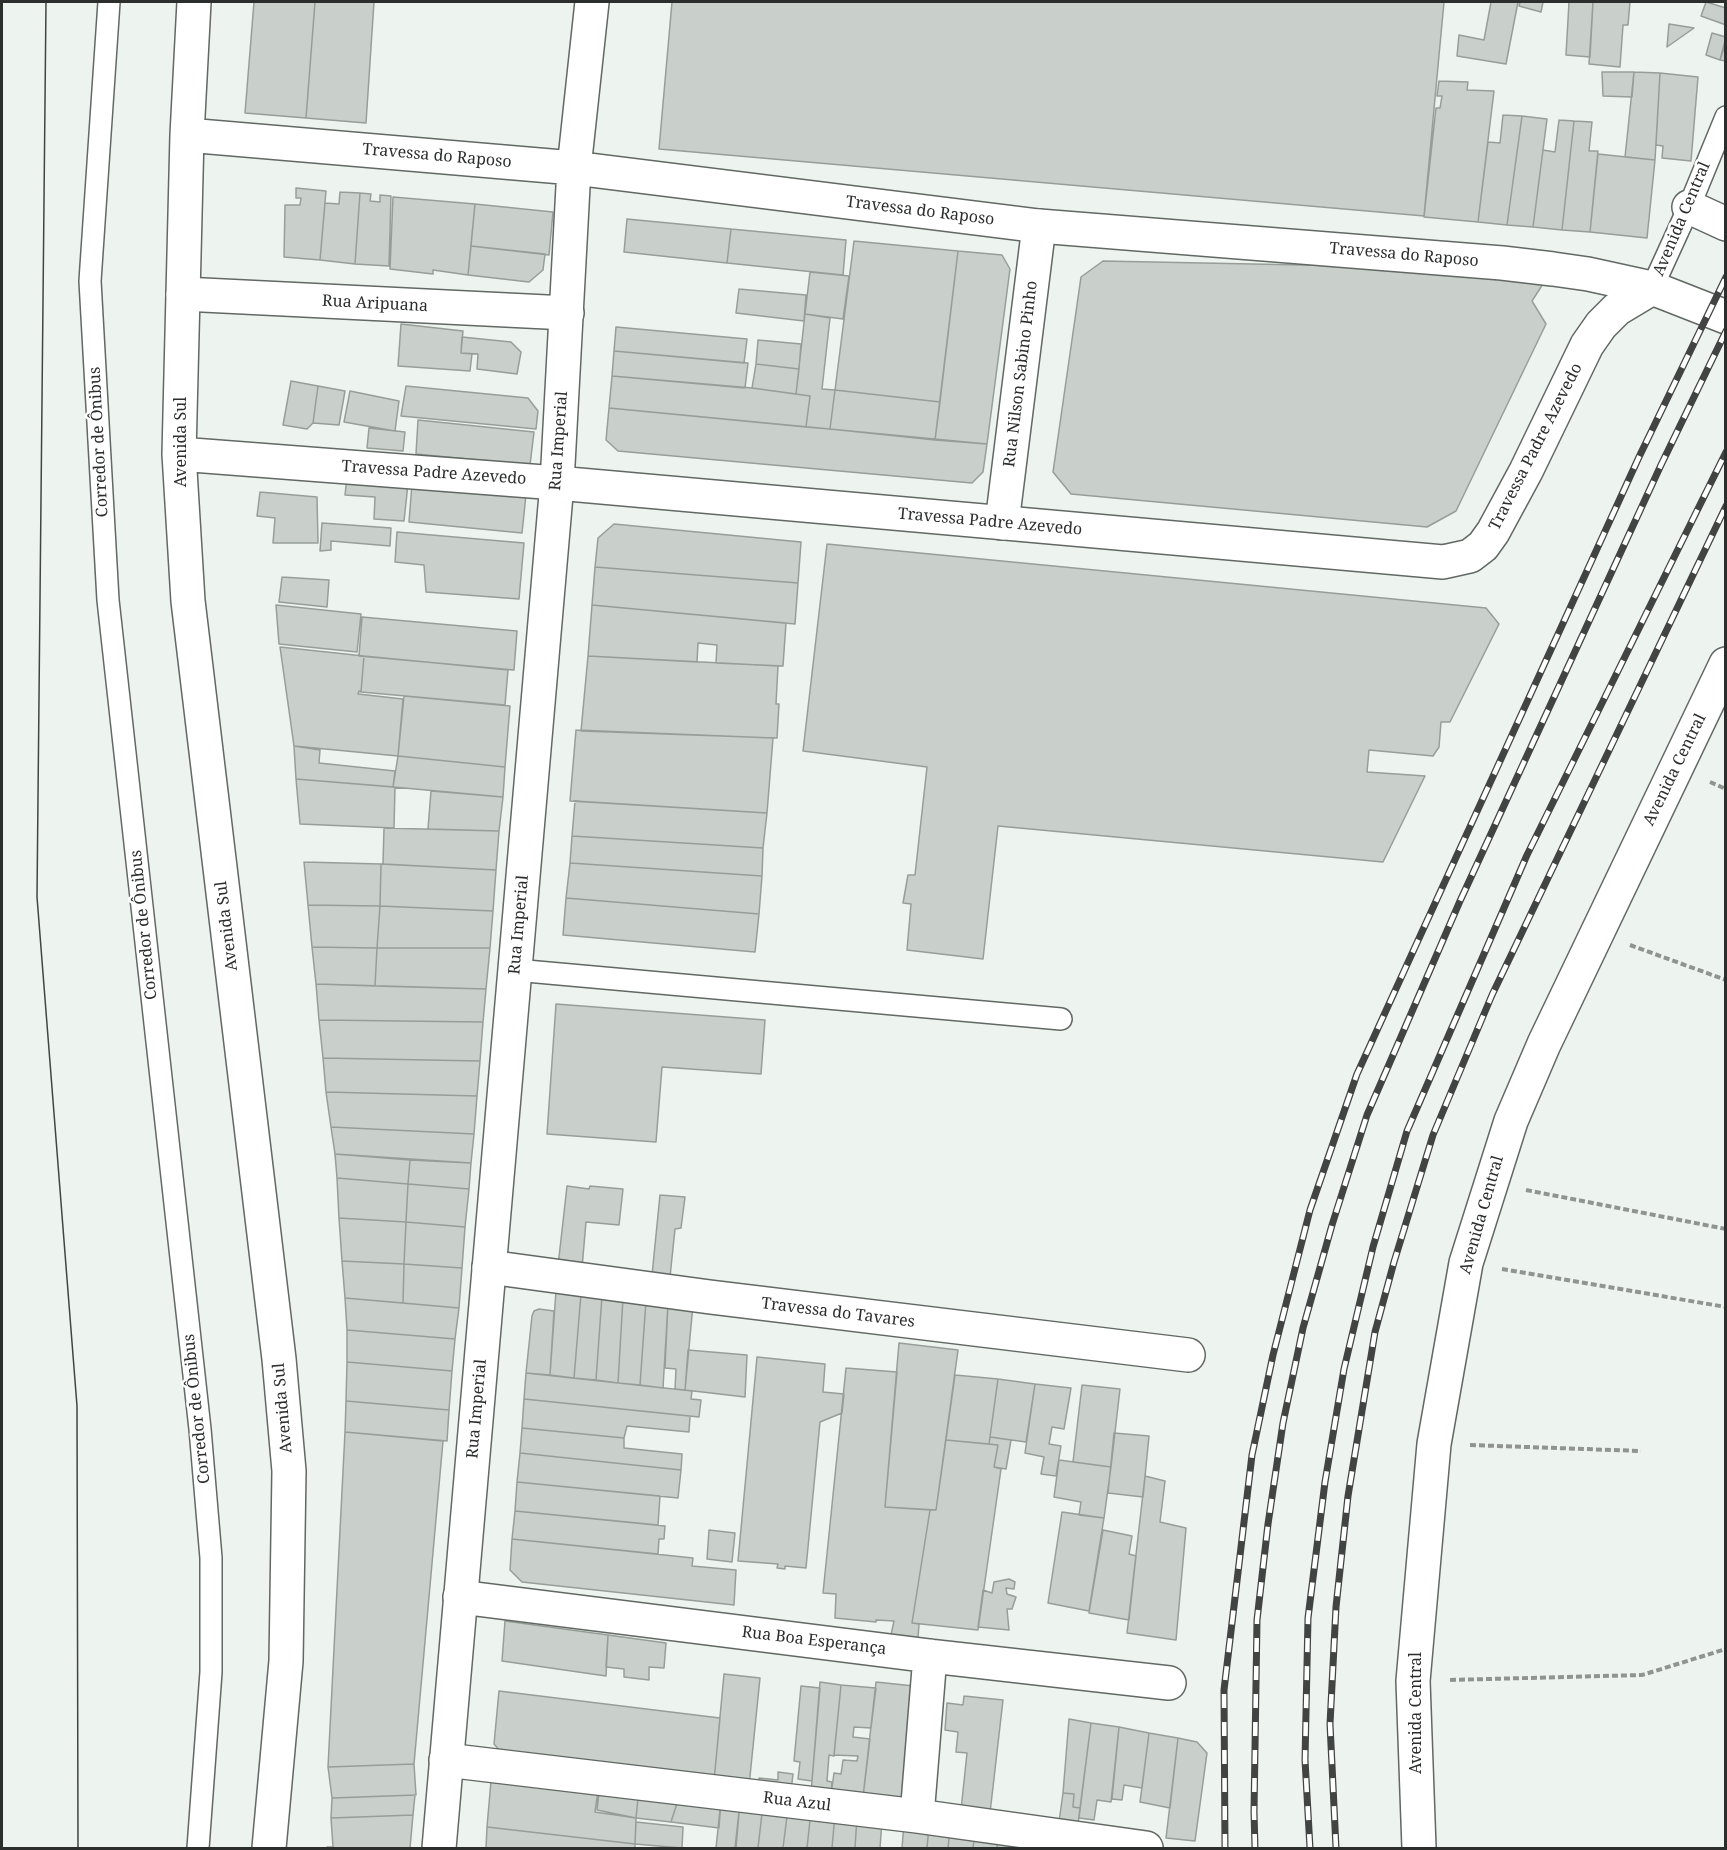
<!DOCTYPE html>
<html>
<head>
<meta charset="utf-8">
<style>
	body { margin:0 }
	#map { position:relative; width:1727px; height:1850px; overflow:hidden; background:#edf4ef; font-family:"Noto Serif",serif }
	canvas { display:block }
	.frame { position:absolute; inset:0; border:3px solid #2c2e2d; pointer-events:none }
</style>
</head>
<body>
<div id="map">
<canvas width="1727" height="1850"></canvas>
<div class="frame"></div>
</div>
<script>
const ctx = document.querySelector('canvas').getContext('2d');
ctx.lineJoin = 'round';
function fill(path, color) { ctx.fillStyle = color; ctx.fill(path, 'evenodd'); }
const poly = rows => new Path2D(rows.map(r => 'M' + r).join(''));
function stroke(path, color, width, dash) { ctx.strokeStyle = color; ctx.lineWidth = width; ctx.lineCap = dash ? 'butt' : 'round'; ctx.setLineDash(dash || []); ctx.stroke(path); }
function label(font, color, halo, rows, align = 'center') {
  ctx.font = font + ' "Noto Serif",serif'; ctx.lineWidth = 5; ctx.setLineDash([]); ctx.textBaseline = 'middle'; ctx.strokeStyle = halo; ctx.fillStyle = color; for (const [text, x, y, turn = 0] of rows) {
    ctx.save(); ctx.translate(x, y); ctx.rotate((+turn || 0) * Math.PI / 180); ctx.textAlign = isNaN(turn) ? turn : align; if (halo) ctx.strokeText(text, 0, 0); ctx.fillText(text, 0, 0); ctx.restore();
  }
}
const building = poly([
	[254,2,315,2,306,118,245,113,254,2],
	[315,2,374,2,366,123,306,118,315,2],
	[672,2,1444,2,1424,216,659,149,672,2],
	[1491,2,1518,2,1506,64,1457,56,1459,35,1484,40,1491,2],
	[1520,2,1543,2,1541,12,1519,6,1520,2],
	[1569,2,1593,2,1590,57,1566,55,1569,2],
	[1593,2,1630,2,1628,25,1623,25,1620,67,1589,64,1593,2],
	[1706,2,1726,8,1726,25,1701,16,1706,2],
	[1669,24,1694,28,1667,47,1669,24],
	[1712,33,1726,37,1720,60,1706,55,1712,33],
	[1726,42,1726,61,1720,60,1726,42],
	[1602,72,1634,72,1632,97,1603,96,1602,72],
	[1634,72,1660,73,1655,160,1625,157,1634,72],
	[1660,73,1698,77,1691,161,1662,158,1663,146,1656,145,1660,73],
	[1439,81,1468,82,1467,90,1494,91,1478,222,1424,217,1436,108,1440,108,1442,96,1437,96,1439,81],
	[1503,115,1522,116,1507,225,1478,222,1488,142,1500,143,1503,115],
	[1522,116,1547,119,1533,227,1507,225,1522,116],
	[1559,120,1574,121,1562,230,1533,227,1543,150,1555,152,1559,120],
	[1574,121,1592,122,1589,151,1598,151,1590,232,1562,230,1574,121],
	[1598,154,1655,160,1647,238,1590,232,1598,154],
	[296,188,326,191,320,260,284,257,285,205,300,205,301,198,296,198,296,188],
	[340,192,360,193,355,264,320,260,325,203,339,204,340,192],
	[360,193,371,194,370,201,380,202,380,195,391,196,389,266,355,264,360,193],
	[393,197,475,204,468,275,433,270,433,274,390,269,393,197],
	[475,204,553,212,549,255,471,246,475,204],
	[627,219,731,229,727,263,624,252,627,219],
	[731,229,846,240,843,275,727,263,731,229],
	[854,241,958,251,940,402,835,390,854,241],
	[471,246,545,254,543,270,529,282,468,275,471,246],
	[958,251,1002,255,1010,269,987,444,935,440,958,251],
	[1103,261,1552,270,1532,301,1546,324,1456,511,1427,527,1071,494,1053,472,1081,277,1103,261],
	[810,272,849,276,843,319,805,314,810,272],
	[739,289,806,295,804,321,736,313,739,289],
	[805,314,830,318,822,389,835,390,830,429,806,427,810,396,796,394,805,314],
	[401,324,463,331,461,353,472,354,470,371,398,366,401,324],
	[616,327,747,339,744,363,614,351,616,327],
	[462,337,511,342,521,352,517,374,477,369,478,354,461,353,462,337],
	[758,340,801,344,799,369,756,364,758,340],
	[614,351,748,363,745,388,612,376,614,351],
	[756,364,799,369,796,394,752,388,756,364],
	[612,376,752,388,810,396,806,427,609,408,612,376],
	[291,381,318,386,313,423,307,429,283,425,291,381],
	[318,386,345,391,339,425,313,423,318,386],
	[406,386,528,398,538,411,536,429,401,416,406,386],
	[835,390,940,402,935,440,830,429,835,390],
	[350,391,399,401,395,431,344,422,350,391],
	[609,408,987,444,983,472,972,483,618,451,606,440,609,408],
	[418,420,534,432,530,465,416,454,418,420],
	[369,428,405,432,403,451,367,448,369,428],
	[347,477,408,484,404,521,374,519,375,497,345,495,347,477],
	[412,484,526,495,522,533,409,522,412,484],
	[260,492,317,497,318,543,273,543,275,518,257,516,260,492],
	[322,523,391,528,390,546,331,541,331,550,320,551,322,523],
	[614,524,801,542,798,583,595,567,598,538,614,524],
	[397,532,524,543,519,599,426,592,424,565,395,562,397,532],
	[827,544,1486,608,1499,624,1450,722,1441,722,1439,747,1433,756,1369,750,1367,772,1425,776,1383,862,998,826,983,959,907,950,911,904,903,903,908,875,915,875,927,767,803,751,827,544],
	[595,567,798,583,795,624,592,605,595,567],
	[282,577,329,580,327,607,279,602,282,577],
	[276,605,361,614,357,652,279,644,276,605],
	[592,605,786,623,783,666,716,663,717,645,698,643,697,662,588,656,592,605],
	[362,617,517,631,514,670,359,656,362,617],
	[280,647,364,656,361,692,359,691,358,694,403,699,398,756,294,746,280,647],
	[364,656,508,670,505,705,361,692,364,656],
	[588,656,778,666,776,704,779,704,777,738,581,731,588,656],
	[404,696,510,706,505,767,398,756,404,696],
	[576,730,773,738,767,813,570,801,576,730],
	[294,746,320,750,319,763,395,771,393,787,296,779,294,746],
	[398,756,505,767,503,797,393,787,398,756],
	[296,779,395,787,394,828,300,824,296,779],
	[431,791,503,797,499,831,428,829,431,791],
	[575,801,767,813,763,848,572,836,575,801],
	[384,828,499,831,496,870,383,864,384,828],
	[572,836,763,848,762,876,570,863,572,836],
	[304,862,381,864,380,906,308,905,304,862],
	[570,863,762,876,759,914,566,898,570,863],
	[381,864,496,870,493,911,380,906,381,864],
	[566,898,759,914,755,952,563,935,566,898],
	[308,905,380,906,377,948,312,947,308,905],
	[380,906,493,911,490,948,377,948,380,906],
	[312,947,377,948,375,986,316,984,312,947],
	[377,948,490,948,486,989,375,986,377,948],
	[316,984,486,989,483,1022,319,1020,316,984],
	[556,1004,765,1020,761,1074,662,1067,656,1142,547,1134,556,1004],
	[319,1020,483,1022,480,1061,323,1058,319,1020],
	[323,1058,480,1061,477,1096,326,1092,323,1058],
	[326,1092,477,1096,474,1134,331,1127,326,1092],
	[331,1127,474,1134,471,1163,335,1154,331,1127],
	[335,1154,410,1160,408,1184,337,1178,335,1154],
	[410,1160,471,1163,469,1189,408,1184,410,1160],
	[337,1178,408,1184,406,1222,339,1218,337,1178],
	[408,1184,469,1189,465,1227,406,1222,408,1184],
	[567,1186,589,1189,590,1186,623,1189,619,1225,586,1222,582,1268,558,1266,567,1186],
	[660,1195,685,1197,681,1228,675,1229,670,1277,652,1275,660,1195],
	[339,1218,406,1222,404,1264,342,1261,339,1218],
	[406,1222,465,1227,462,1268,404,1264,406,1222],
	[342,1261,404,1264,403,1303,345,1298,342,1261],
	[404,1264,462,1268,459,1308,403,1303,404,1264],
	[556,1291,581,1294,574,1378,550,1375,556,1291],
	[581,1294,602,1296,596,1380,574,1378,581,1294],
	[602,1296,623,1298,618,1383,596,1380,602,1296],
	[345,1298,459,1308,455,1339,347,1330,345,1298],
	[623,1298,646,1301,640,1385,618,1383,623,1298],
	[646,1301,668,1303,663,1388,640,1385,646,1301],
	[668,1303,693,1305,685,1390,675,1389,676,1369,665,1368,668,1303],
	[539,1309,554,1311,550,1375,526,1373,532,1316,534,1311,539,1309],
	[347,1330,455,1339,452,1371,347,1362,347,1330],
	[899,1343,958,1350,936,1510,885,1507,899,1343],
	[688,1350,747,1355,745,1397,685,1390,688,1350],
	[757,1357,825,1364,823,1392,844,1394,842,1413,820,1422,806,1568,785,1566,785,1569,777,1568,778,1564,738,1561,757,1357],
	[347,1362,452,1371,449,1410,346,1401,347,1362],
	[846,1368,897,1372,885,1507,930,1510,912,1623,919,1624,918,1638,891,1635,894,1621,876,1620,876,1622,835,1618,836,1594,823,1593,846,1368],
	[526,1373,692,1391,691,1399,701,1400,699,1417,524,1399,526,1373],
	[955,1375,998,1379,989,1444,946,1440,955,1375],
	[998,1379,1035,1384,1026,1442,990,1437,998,1379],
	[1035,1384,1071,1388,1064,1429,1052,1427,1049,1444,1061,1446,1056,1476,1041,1474,1044,1457,1025,1453,1035,1384],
	[1082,1385,1120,1389,1111,1467,1073,1462,1082,1385],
	[524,1399,690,1416,689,1432,627,1426,624,1438,522,1428,524,1399],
	[346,1401,449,1410,447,1441,345,1432,346,1401],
	[522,1428,624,1438,624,1448,682,1454,681,1470,520,1453,522,1428],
	[345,1432,443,1441,414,1764,328,1767,345,1432],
	[1114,1433,1149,1436,1143,1497,1108,1493,1114,1433],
	[990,1437,1011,1440,1006,1469,994,1467,998,1445,989,1444,990,1437],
	[946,1440,998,1445,994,1467,1001,1469,978,1630,912,1623,930,1510,936,1510,946,1440],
	[520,1453,681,1470,678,1498,517,1482,520,1453],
	[1059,1460,1111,1467,1104,1518,1079,1515,1081,1502,1054,1497,1059,1460],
	[1145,1476,1165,1481,1160,1522,1186,1528,1176,1640,1127,1633,1145,1476],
	[517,1482,660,1496,658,1525,515,1511,517,1482],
	[515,1511,665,1526,664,1539,659,1539,658,1554,512,1539,515,1511],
	[1062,1512,1104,1518,1089,1611,1048,1603,1062,1512],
	[709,1530,735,1533,732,1562,707,1559,709,1530],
	[1103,1530,1132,1536,1129,1554,1136,1556,1129,1620,1089,1613,1103,1530],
	[512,1539,693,1558,692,1566,736,1570,734,1605,522,1582,510,1570,512,1539],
	[1009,1579,1015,1582,1014,1589,1006,1588,1007,1594,1016,1597,1012,1609,1007,1609,1009,1630,978,1627,983,1590,992,1593,994,1582,1009,1579],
	[505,1621,608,1635,606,1676,502,1661,505,1621],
	[608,1635,666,1643,664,1668,649,1667,649,1680,624,1677,624,1669,606,1667,608,1635],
	[724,1674,760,1678,749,1786,714,1781,724,1674],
	[820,1682,841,1685,834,1756,829,1755,827,1781,832,1782,831,1795,811,1793,820,1682],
	[876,1682,914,1686,902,1801,863,1797,876,1682],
	[841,1685,876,1688,871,1728,854,1727,853,1737,870,1739,863,1797,831,1795,834,1773,841,1774,843,1760,857,1761,858,1756,834,1755,841,1685],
	[801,1686,820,1688,812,1781,798,1779,800,1762,794,1761,801,1686],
	[499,1691,720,1718,714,1781,502,1753,494,1744,499,1691],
	[964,1696,1003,1700,990,1813,961,1810,967,1753,956,1752,958,1732,945,1730,947,1703,963,1705,964,1696],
	[1069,1719,1091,1723,1080,1808,1073,1807,1074,1794,1063,1793,1069,1719],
	[1091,1723,1119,1727,1111,1802,1097,1800,1094,1820,1079,1818,1091,1723],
	[1119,1727,1149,1733,1142,1788,1124,1785,1122,1800,1112,1799,1119,1727],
	[1149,1733,1178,1738,1170,1808,1140,1802,1149,1733],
	[1178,1738,1197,1742,1207,1753,1195,1841,1166,1838,1178,1738],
	[414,1764,416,1795,332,1798,328,1767,414,1764],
	[778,1772,793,1774,791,1791,758,1787,759,1778,778,1780,778,1772],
	[491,1781,599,1784,595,1812,636,1818,635,1844,487,1827,491,1781],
	[600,1784,639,1789,636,1818,597,1810,600,1784],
	[639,1789,680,1794,671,1822,636,1818,639,1789],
	[1063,1793,1074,1794,1073,1807,1080,1808,1078,1824,1059,1822,1063,1793],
	[680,1794,721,1800,719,1828,671,1822,680,1794],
	[415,1795,413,1815,331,1818,332,1798,415,1795],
	[721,1800,740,1802,735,1848,716,1848,721,1800],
	[740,1802,763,1805,758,1848,736,1848,740,1802],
	[763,1805,788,1808,783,1848,758,1848,763,1805],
	[788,1808,811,1811,807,1848,783,1848,788,1808],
	[811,1811,835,1814,832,1848,807,1848,811,1811],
	[835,1814,857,1817,855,1848,832,1848,835,1814],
	[413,1815,410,1848,327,1848,327,1847,333,1847,331,1818,413,1815],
	[857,1817,882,1820,880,1848,855,1848,857,1817],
	[636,1822,683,1827,682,1848,635,1844,636,1822],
	[904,1823,929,1826,927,1848,902,1848,904,1823],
	[929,1826,950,1829,948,1848,927,1848,929,1826],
	[487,1827,635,1844,635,1848,486,1848,487,1827],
	[950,1829,975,1832,973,1848,948,1848,950,1829],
	[975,1832,998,1835,997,1848,973,1848,975,1832],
	[998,1835,1022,1838,1021,1848,997,1848,998,1835]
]);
fill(building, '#c9d0cb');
stroke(building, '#979e9a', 1.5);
const lane = poly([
	[109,2,90,281,108,600,200,1429,211,1558,211,1672,198,1848],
	[1652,288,1689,207,1726,117],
	[515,970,1061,1019]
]);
const street = poly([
	[1689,207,1726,224],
	[183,294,567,313],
	[1002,523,1039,226],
	[489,1267,710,1297,1188,1355],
	[460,1597,930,1656,1169,1683],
	[446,1760,917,1816,1146,1848],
	[917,1816,930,1656],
	[1419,1848,1413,1681,1434,1444,1466,1263,1511,1121,1544,1044,1726,664]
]);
const secondary = poly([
	[194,2,187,135,179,454,188,601,279,1359,289,1471,286,1661,269,1848],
	[187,135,574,168,1039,226,1502,263,1553,269,1588,274,1652,288,1726,317],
	[179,454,557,483,1443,562,1470,556,1483,546,1493,532,1526,471,1587,345,1601,325,1617,309,1652,288],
	[439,1848,557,483,574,168,592,2]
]);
stroke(lane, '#626864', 24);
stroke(street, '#626864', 36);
stroke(secondary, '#626864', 36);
stroke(poly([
	[1710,782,1726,789],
	[1630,945,1726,980],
	[1526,1190,1726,1229],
	[1502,1269,1726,1307],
	[1470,1445,1641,1451],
	[1450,1680,1642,1675,1726,1649]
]), '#909491', 4, [6, 3]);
stroke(lane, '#fff', 21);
stroke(street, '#fff', 33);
stroke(secondary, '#fff', 33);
stroke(poly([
	[46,2,37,897,77,1406,78,1848]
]), '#414442', 1.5);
const rail = poly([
	[1225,1848,1224,1690,1252,1455,1273,1355,1310,1210,1357,1074,1639,457,1726,277],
	[1255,1848,1254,1812,1257,1620,1268,1524,1283,1423,1303,1328,1332,1225,1367,1115,1460,901,1661,465,1726,331],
	[1310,1848,1305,1760,1308,1618,1325,1482,1344,1369,1373,1247,1407,1131,1527,855,1726,452],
	[1336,1848,1330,1724,1336,1607,1348,1496,1375,1332,1394,1262,1433,1135,1492,995,1726,506]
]);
stroke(rail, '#414442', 7);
stroke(rail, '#fff', 4.5, [14]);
label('16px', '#2c2e2d', '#fff', [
	["Travessa do Raposo",437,156,5],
	["Travessa do Raposo",920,211,7],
	["Avenida Central",1682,219,-67],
	["Travessa do Raposo",1404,255,5],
	["Rua Aripuana",375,304,3],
	["Rua Nilson Sabino Pinho",1021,374,-83],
	["Rua Imperial",559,441,-86],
	["Corredor de Ônibus",99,442,-93],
	["Avenida Sul",181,442,-90],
	["Travessa Padre Azevedo",1536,447,-63],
	["Travessa Padre Azevedo",434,473,4],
	["Travessa Padre Azevedo",990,522,5],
	["Avenida Central",1675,770,-64],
	["Corredor de Ônibus",144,925,-96],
	["Rua Imperial",519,925,-85],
	["Avenida Sul",227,926,-97],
	["Avenida Central",1482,1215,-74],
	["Travessa do Tavares",838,1313,7],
	["Avenida Sul",283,1408,-95],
	["Corredor de Ônibus",197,1409,-96],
	["Rua Imperial",477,1409,-85],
	["Rua Boa Esperança",814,1641,7],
	["Avenida Central",1416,1713,-90],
	["Rua Azul",797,1802,7]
]);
</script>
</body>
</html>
